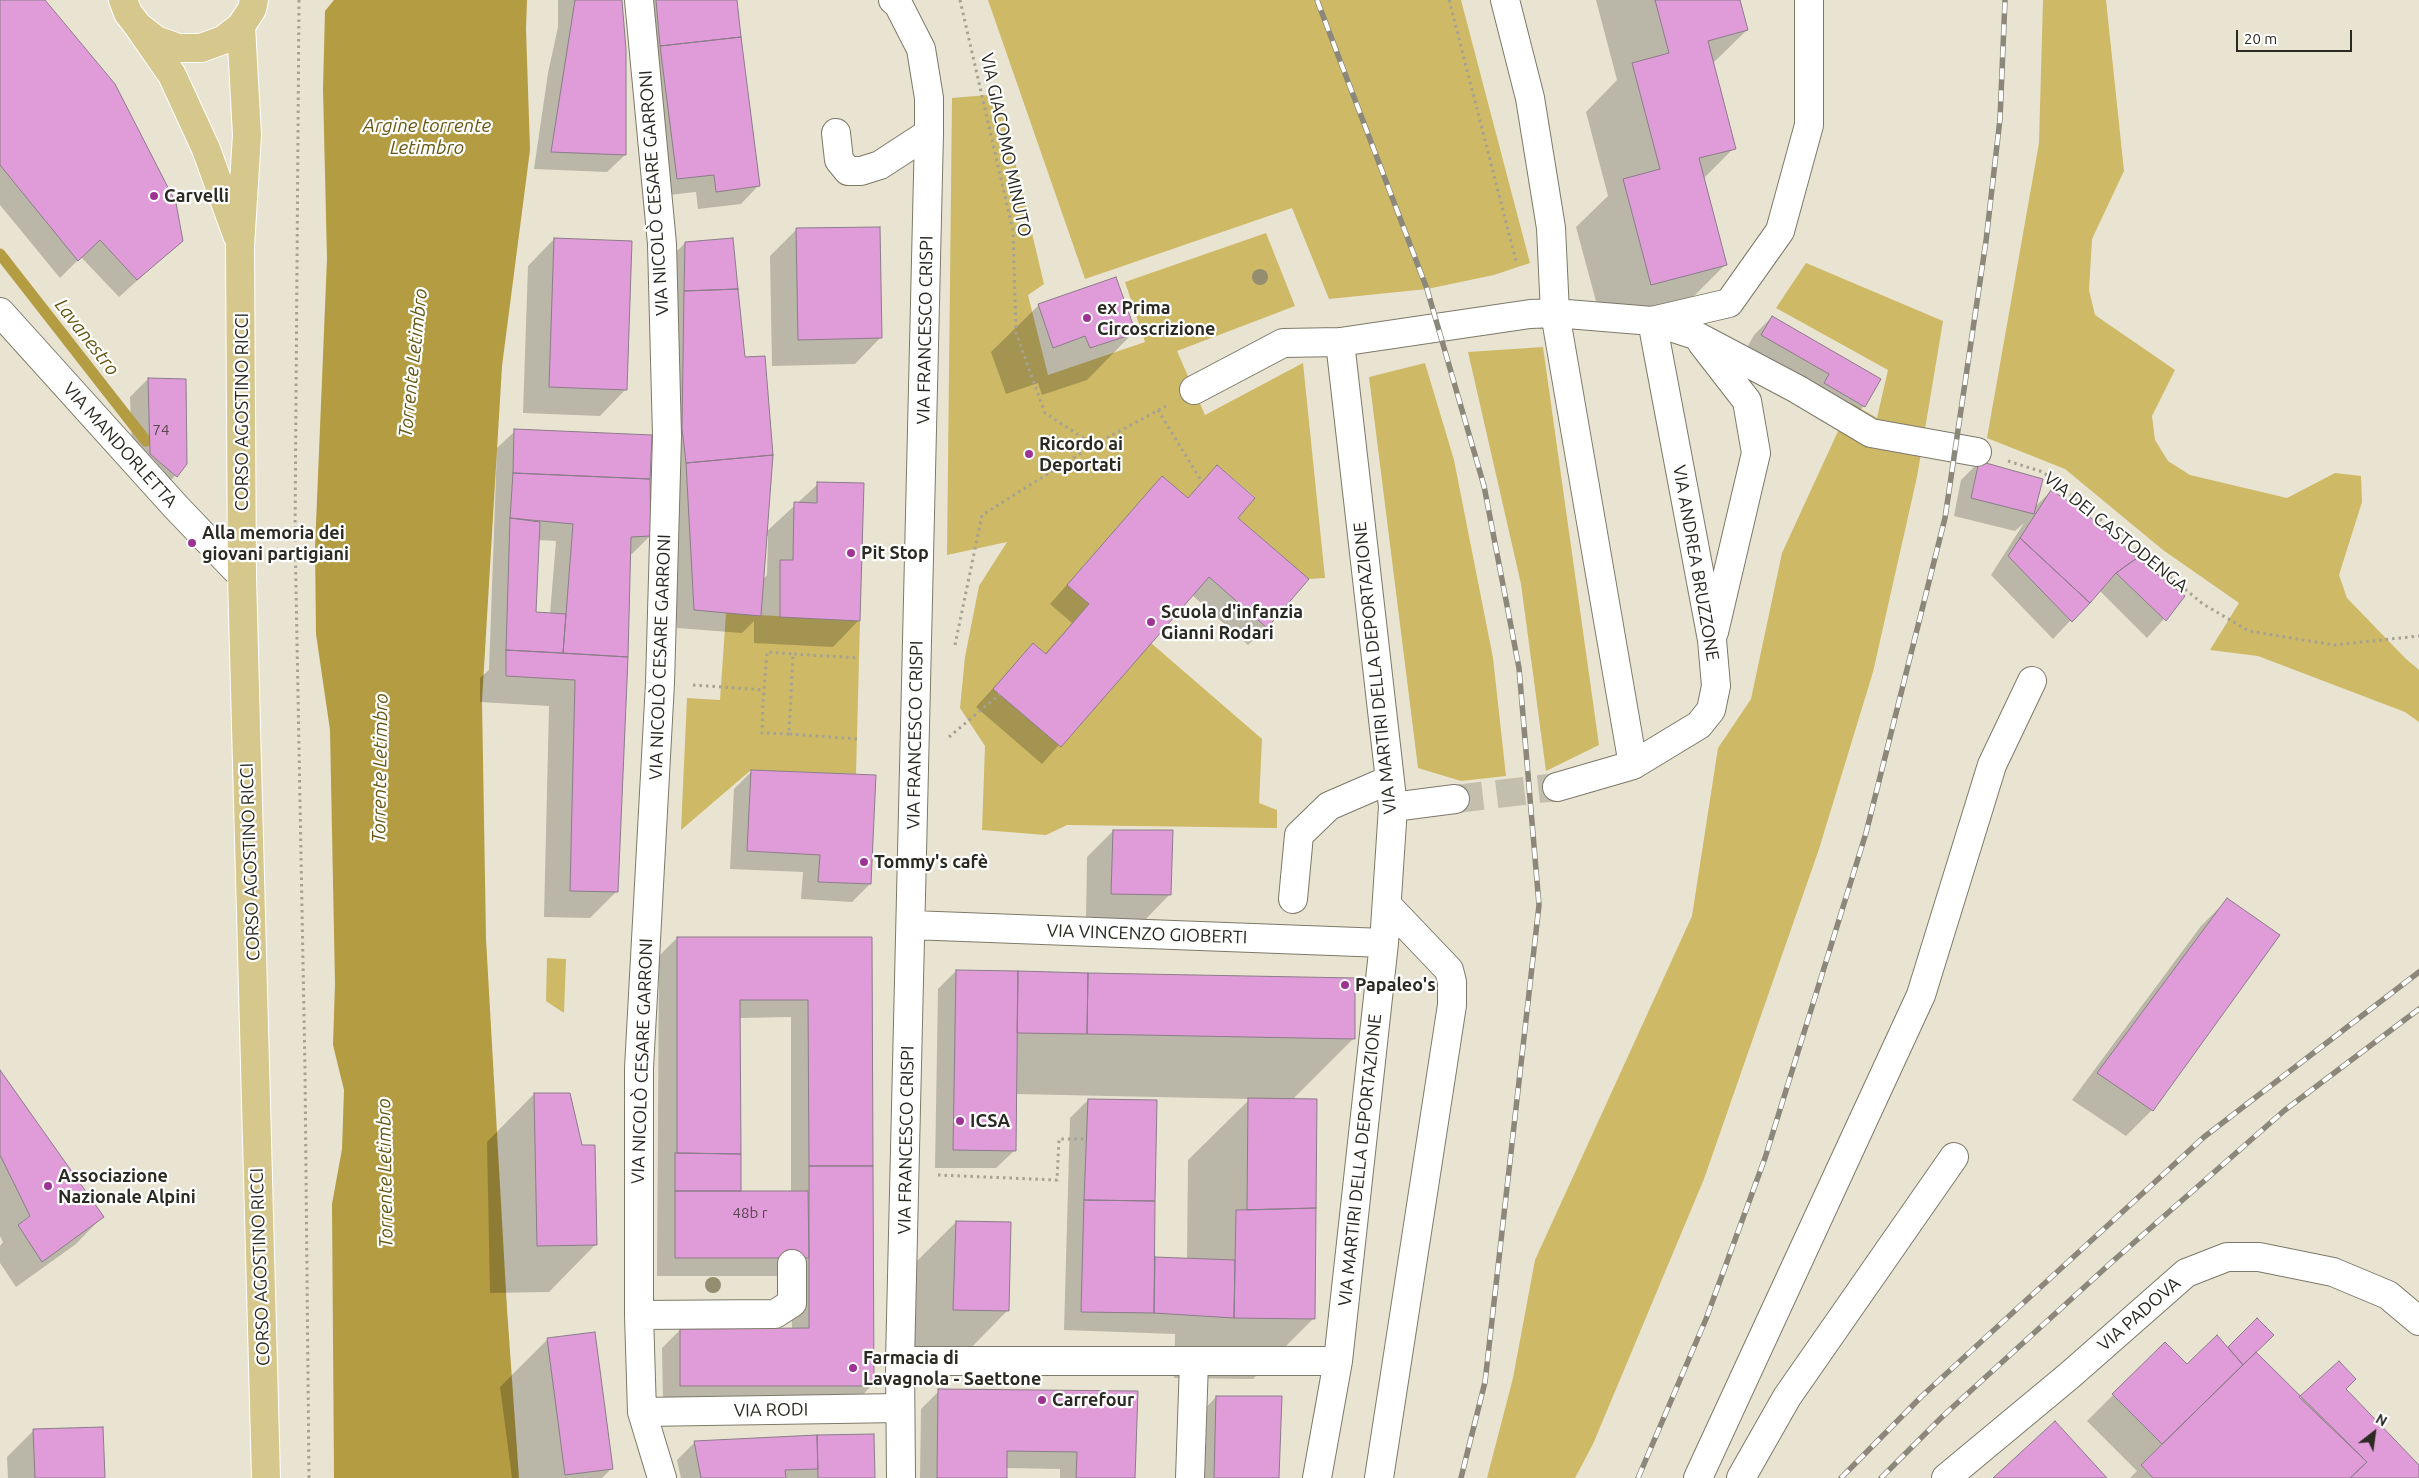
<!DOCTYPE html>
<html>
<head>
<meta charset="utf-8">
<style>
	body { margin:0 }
	#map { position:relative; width:2419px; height:1478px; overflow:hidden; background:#e9e4d2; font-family:Ubuntu,sans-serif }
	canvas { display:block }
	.north { position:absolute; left:2349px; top:1408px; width:50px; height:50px; -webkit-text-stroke:4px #fff; paint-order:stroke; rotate:30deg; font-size:14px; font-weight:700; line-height:20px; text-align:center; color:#2a2922 }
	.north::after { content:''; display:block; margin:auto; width:18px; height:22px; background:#2a2922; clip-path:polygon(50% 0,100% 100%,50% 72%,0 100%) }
	.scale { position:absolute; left:2236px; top:30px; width:116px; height:22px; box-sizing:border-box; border:2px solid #2a2922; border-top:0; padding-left:6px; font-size:15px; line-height:18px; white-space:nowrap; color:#2a2922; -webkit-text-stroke:4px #fff; paint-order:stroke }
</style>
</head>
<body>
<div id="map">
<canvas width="2419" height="1478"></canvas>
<div class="north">N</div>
<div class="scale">20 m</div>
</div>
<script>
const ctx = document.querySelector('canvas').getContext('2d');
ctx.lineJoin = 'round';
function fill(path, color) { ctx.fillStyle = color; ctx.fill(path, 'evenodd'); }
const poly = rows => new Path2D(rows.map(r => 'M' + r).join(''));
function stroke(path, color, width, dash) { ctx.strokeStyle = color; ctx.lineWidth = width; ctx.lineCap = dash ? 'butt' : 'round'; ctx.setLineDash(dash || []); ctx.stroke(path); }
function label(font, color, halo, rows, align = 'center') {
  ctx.font = font + ' Ubuntu,sans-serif'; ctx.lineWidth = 4.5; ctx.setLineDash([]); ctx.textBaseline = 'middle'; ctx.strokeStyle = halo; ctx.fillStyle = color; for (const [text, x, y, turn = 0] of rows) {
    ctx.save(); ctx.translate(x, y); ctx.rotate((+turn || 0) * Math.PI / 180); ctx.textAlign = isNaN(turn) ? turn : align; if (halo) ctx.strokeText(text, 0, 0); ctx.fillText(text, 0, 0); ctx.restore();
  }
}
fill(poly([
	[988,0,1461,0,1530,263,1494,275,1427,289,1329,299,1292,208,1085,279],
	[2043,0,2106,0,2124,171,2092,239,2089,290,2095,315,2175,370,2152,416,2155,440,2168,461,2190,475,2287,498,2335,473,2361,476,2362,502,2339,575,2347,598,2405,658,2419,670,2419,722,2405,712,2258,656,2210,650,2239,603,2163,550,2065,469,1987,438,2039,143],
	[999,94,1044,284,1028,295,1048,375,1145,342,1125,282,1266,233,1295,306,1177,351,1205,415,1303,363,1325,578,1309,579,1238,518,1255,497,1217,465,1188,498,1162,476,1067,585,1089,604,1046,654,1033,643,993,689,1061,747,1151,643,1262,739,1259,803,1277,810,1277,828,1067,825,1046,835,982,830,985,746,960,708,965,657,979,586,1007,542,947,555,952,98],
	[1806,263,1943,321,1917,477,1873,672,1819,849,1704,1179,1593,1444,1575,1478,1487,1478,1513,1378,1535,1260,1692,916,1718,748,1751,699,1782,553,1851,403,1877,418,1888,370,1776,308],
	[1543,347,1599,745,1546,771,1521,584,1468,352],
	[1425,363,1454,460,1493,658,1506,776,1461,781,1418,768,1369,377],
	[726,613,860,621,856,774,751,770,681,830,687,698,720,700],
	[547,958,566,959,564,1013,546,1001]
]), '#ceb966');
fill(poly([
	[334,0,527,0,526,29,530,150,502,366,482,701,486,939,507,1309,519,1478,334,1478,332,1204,342,1149,344,1090,333,1045,335,984,330,730,316,634,315,548,327,259,323,89,325,11]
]), '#b39c42');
fill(poly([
	[0,0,43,0,182,240,119,297,81,257,60,278,0,205],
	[558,0,621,0,625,155,607,172,534,169,548,73,558,27],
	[637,0,736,0,758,186,741,204,698,209,696,192,659,196],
	[1596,0,1739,0,1747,30,1712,64,1734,148,1703,179,1726,264,1678,312,1604,331,1576,227,1608,196,1586,112,1617,80],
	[797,229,881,337,855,364,772,366,770,256],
	[554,239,626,389,600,416,523,413,528,266],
	[685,243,744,358,766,532,818,484,859,620,833,647,754,643,754,621,742,633,677,628,665,446,667,261],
	[766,536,768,536,767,575,762,580],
	[1039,305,1134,332,1087,380,1042,395,1038,383,1006,394,991,352],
	[1772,317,1864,406,1846,424,1744,353,1754,335],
	[148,379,186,464,158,494,133,472,130,397],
	[515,431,651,436,650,536,632,554,629,554,616,892,590,918,544,917,549,706,480,702,480,678,489,670,497,448],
	[538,540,556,541,550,614,534,614],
	[1979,462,2034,508,2051,491,2081,511,2184,596,2147,638,2099,590,2053,639,1991,575,2024,523,2015,531,1954,516,1961,480],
	[1217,467,1237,518,1266,627,1248,645,1192,595,1042,764,976,707,1033,644,1045,654,1072,623,1050,604,1162,477,1187,499],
	[752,771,870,884,852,902,801,899,803,872,730,869,734,789],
	[1113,831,1170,894,1144,921,1086,920,1087,857],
	[2228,899,2152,1110,2126,1136,2072,1100,2201,926],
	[677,938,871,938,872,1385,855,1403,663,1403,662,1348,680,1330,792,1330,791,1276,657,1276,659,956],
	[791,1017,791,1192,740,1192,739,1018],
	[956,971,1353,1039,1292,1100,1314,1318,1253,1379,1174,1378,1175,1334,1064,1330,1070,1118,1088,1100,1153,1258,1187,1259,1188,1160,1250,1099,1015,1094,1014,1151,996,1168,935,1168,938,989],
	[0,1072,102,1217,76,1244,16,1287,0,1263,0,1246,3,1242,0,1236],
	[534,1094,596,1244,549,1292,490,1293,487,1142],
	[956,1222,1008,1310,961,1358,906,1357,909,1269],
	[2257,1320,2255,1352,2299,1398,2344,1389,2419,1467,2419,1478,2130,1478,2137,1471,2087,1421,2165,1343,2187,1366,2227,1349],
	[548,1339,611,1469,602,1478,512,1478,500,1387],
	[939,1391,1137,1393,1134,1478,1060,1478,1060,1469,1006,1468,1005,1478,920,1478,921,1409],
	[1216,1397,1277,1478,1197,1478,1199,1415],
	[34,1430,104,1478,8,1478,7,1457],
	[695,1442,873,1478,681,1478,677,1460]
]), '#0003');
stroke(poly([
	[0,254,146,441]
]), '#b39c42', 11);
const building = poly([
	[0,0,45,0,115,84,176,203,183,241,137,280,100,240,78,261,0,165,0,0],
	[575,0,622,0,626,50,626,155,551,152,575,0],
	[656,0,737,0,741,37,660,46,656,0],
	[1655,0,1740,0,1748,30,1708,41,1736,149,1699,158,1727,265,1651,285,1623,179,1660,169,1632,63,1669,53,1655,0],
	[741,37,760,186,716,192,714,175,677,179,660,46,741,37],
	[880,227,882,338,798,340,796,228,880,227],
	[554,238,632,241,627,390,549,387,554,238],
	[733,238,738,289,684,291,685,242,733,238],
	[1116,277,1136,333,1090,348,1085,336,1053,348,1038,304,1116,277],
	[738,289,745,357,765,356,773,455,686,463,682,428,684,291,738,289],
	[1772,316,1881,379,1865,407,1824,383,1829,374,1761,335,1772,316],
	[148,378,186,379,187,464,177,477,150,454,148,378],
	[514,429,652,435,650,479,513,473,514,429],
	[773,455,761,616,694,610,686,463,773,455],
	[1979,461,2043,479,2034,514,1971,498,1979,461],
	[1217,465,1255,498,1238,518,1309,579,1267,628,1209,577,1061,747,993,689,1033,643,1046,654,1089,604,1067,585,1162,476,1188,498,1217,465],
	[513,473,650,479,651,536,631,537,628,657,563,653,573,524,510,518,513,473],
	[817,482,864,483,860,621,780,617,780,560,793,560,794,502,817,503,817,482],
	[2051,490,2082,510,2137,558,2116,573,2090,603,2020,538,2051,490],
	[510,518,540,522,536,612,566,614,563,653,506,650,510,518],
	[2020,538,2090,603,2072,622,2008,556,2020,538],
	[2137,558,2185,596,2166,621,2116,573,2137,558],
	[506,650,628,657,618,892,570,891,575,680,506,676,506,650],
	[751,770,876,775,871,884,818,882,820,855,747,851,751,770],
	[1113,830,1173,830,1171,895,1111,894,1113,830],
	[2227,898,2280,935,2153,1111,2097,1073,2227,898],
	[677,937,872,937,873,1166,809,1166,808,1000,740,1000,741,1154,677,1153,677,937],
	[956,970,1018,971,1016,1151,953,1150,956,970],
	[1018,971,1088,973,1087,1034,1017,1033,1018,971],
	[1088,973,1355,978,1355,1039,1087,1034,1088,973],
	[0,1070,104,1217,42,1262,18,1225,30,1216,0,1155,0,1070],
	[534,1093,570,1093,582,1145,595,1145,597,1245,537,1246,534,1093],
	[1248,1098,1317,1099,1316,1208,1247,1210,1248,1098],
	[1088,1099,1157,1100,1155,1201,1084,1200,1088,1099],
	[675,1153,741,1154,741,1191,675,1191,675,1153],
	[809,1166,873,1166,874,1386,680,1386,680,1329,809,1328,809,1166],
	[675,1191,808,1191,809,1258,675,1258,675,1191],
	[1084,1200,1155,1201,1154,1313,1081,1312,1084,1200],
	[1316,1208,1315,1319,1234,1318,1236,1210,1316,1208],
	[956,1221,1011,1222,1009,1311,953,1310,956,1221],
	[1155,1257,1235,1260,1234,1318,1154,1313,1155,1257],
	[2257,1318,2274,1335,2243,1365,2228,1347,2257,1318],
	[595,1332,613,1469,565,1475,547,1338,595,1332],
	[2217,1335,2243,1365,2162,1444,2112,1394,2165,1342,2187,1364,2217,1335],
	[2256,1352,2367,1462,2350,1478,2153,1478,2141,1465,2256,1352],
	[2339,1361,2356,1379,2346,1389,2419,1465,2419,1478,2350,1478,2367,1462,2299,1397,2339,1361],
	[938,1389,1138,1391,1135,1478,1076,1478,1077,1452,1007,1451,1007,1478,937,1478,938,1389],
	[1216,1396,1282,1396,1279,1478,1214,1478,1216,1396],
	[2055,1421,2107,1478,1993,1478,2055,1421],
	[103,1427,105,1478,35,1478,33,1429,103,1427],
	[874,1434,875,1478,818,1478,817,1435,874,1434],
	[817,1435,818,1469,785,1470,786,1478,701,1478,694,1441,817,1435]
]);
fill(building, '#e09cd8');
stroke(building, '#8a7c88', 1);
stroke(poly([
	[1455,799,1557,787]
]), '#c3bfaf', 28, [28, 14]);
const minor = poly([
	[639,0,662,244,667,436,660,683,639,1068,639,1315,642,1412,662,1478],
	[893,0,898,4,921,49,929,98,929,133,900,1361,901,1478],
	[1505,0,1530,98,1551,228,1555,313,1633,765],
	[836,133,839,160,848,171,861,171,880,165,929,133],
	[0,312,176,507,242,576],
	[1702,343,1747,401,1756,453,1714,632],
	[1194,390,1283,343,1340,342,1530,314,1555,313,1652,321,1729,303,1780,231,1809,125,1809,0],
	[1557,787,1633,765,1699,725,1711,710,1716,686,1712,640,1652,321,1695,335,1797,389,1871,433,1977,452],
	[1393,807,1455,799],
	[1293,899,1299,835,1329,806,1389,780],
	[911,925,1384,943],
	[639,1315,775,1314,792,1303,792,1264],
	[900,1361,1338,1361],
	[642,1412,900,1408],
	[1190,1478,1194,1362],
	[1317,1478,1338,1361,1384,943,1393,807,1340,342],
	[1379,1478,1452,1005,1452,982,1449,970,1387,905],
	[1698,1478,1921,995,1992,765,2032,681],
	[1741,1478,1787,1397,1954,1157],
	[1946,1478,2070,1375,2186,1273,2227,1257,2259,1257,2333,1272,2388,1295,2419,1321]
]);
const major = poly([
	[123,0,128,13,138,26,156,40,178,48,201,48,223,40,241,26,252,9,254,0],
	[138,26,172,75,206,149,237,235],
	[241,26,247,135,240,246,242,576,266,1478]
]);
stroke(minor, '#7d7969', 30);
stroke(major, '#fff', 30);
stroke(poly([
	[299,0,295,534,305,1070,309,1478],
	[960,0,1013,231,1016,333,1045,413,1094,445],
	[1449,0,1516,261],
	[1158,410,1202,482],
	[2008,461,2043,472,2203,604,2249,631,2334,645,2419,636],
	[955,645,982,515,1094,445,1166,406],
	[693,685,764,690],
	[789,734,762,733,763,703,767,652,793,654],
	[949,737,1000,694],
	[857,739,789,734,793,654,859,658],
	[938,1175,1057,1180,1059,1139,1084,1139]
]), '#a5a193', 3, [2.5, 4]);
stroke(minor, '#fff', 28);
stroke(major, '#d6c78d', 28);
const rail = poly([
	[1317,0,1427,289,1484,486,1519,668,1539,905,1485,1382,1461,1478],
	[1638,1478,1706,1319,1765,1158,1866,833,1945,518,1986,241,2000,119,2005,0],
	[1841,1478,1922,1396,2204,1137,2419,972],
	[1881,1478,1943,1416,2113,1261,2285,1110,2419,1009]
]);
stroke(rail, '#8b887b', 5.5);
stroke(rail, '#fff', 4, [11]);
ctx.fillStyle = '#948d70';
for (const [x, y] of [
	[1260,277],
	[713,1285]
]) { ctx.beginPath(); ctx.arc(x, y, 8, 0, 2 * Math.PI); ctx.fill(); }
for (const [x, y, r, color] of [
	[154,196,5,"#9c3395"],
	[1087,318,5,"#9c3395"],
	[1029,454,5,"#9c3395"],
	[192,543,5,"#9c3395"],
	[851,553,5,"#9c3395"],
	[1151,622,5,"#9c3395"],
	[864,862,5,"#9c3395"],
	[1345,985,5,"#9c3395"],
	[960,1121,5,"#9c3395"],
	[48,1186,5,"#9c3395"],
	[853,1368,5,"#9c3395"],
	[1042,1400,5,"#9c3395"]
]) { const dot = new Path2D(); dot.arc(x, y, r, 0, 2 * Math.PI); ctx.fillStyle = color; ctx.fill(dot); stroke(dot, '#fff', 2); }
label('15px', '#584650', null, [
	["74",161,430],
	["48b r",750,1213]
]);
label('18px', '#2a2922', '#fff', [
	["VIA GIACOMO MINUTO",1006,145,78],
	["VIA NICOLÒ CESARE GARRONI",654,193,-94],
	["VIA FRANCESCO CRISPI",925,330,-89],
	["CORSO AGOSTINO RICCI",242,412,-90],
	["VIA MANDORLETTA",120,445,48],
	["VIA DEI CASTODENGA",2116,532,39],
	["VIA ANDREA BRUZZONE",1696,563,80],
	["VIA NICOLÒ CESARE GARRONI",660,657,-88],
	["VIA MARTIRI DELLA DEPORTAZIONE",1375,668,-96],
	["VIA FRANCESCO CRISPI",915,735,-89],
	["CORSO AGOSTINO RICCI",250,862,-92],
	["VIA VINCENZO GIOBERTI",1147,934,2],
	["VIA NICOLÒ CESARE GARRONI",642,1061,-88],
	["VIA FRANCESCO CRISPI",906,1140,-89],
	["VIA MARTIRI DELLA DEPORTAZIONE",1360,1160,-84],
	["CORSO AGOSTINO RICCI",260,1267,-92],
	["VIA PADOVA",2139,1314,-41],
	["VIA RODI",771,1410,-1]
]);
label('bold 18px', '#2a2922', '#fff', [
	["Carvelli",164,196],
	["ex Prima",1097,308],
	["Circoscrizione",1097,329],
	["Ricordo ai",1039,444],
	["Deportati",1039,465],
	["Alla memoria dei",202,533],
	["giovani partigiani",202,554],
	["Pit Stop",861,553],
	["Scuola d'infanzia",1161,612],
	["Gianni Rodari",1161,633],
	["Tommy's cafè",874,862],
	["Papaleo's",1355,985],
	["ICSA",970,1121],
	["Associazione",58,1176],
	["Nazionale Alpini",58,1197],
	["Farmacia di",863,1358],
	["Lavagnola - Saettone",863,1379],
	["Carrefour",1052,1400]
], 'left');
label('italic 19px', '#655612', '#fff', [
	["Argine torrente",427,126],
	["Letimbro",427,148],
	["Lavanestro",87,337,52],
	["Torrente Letimbro",413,363,-84],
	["Torrente Letimbro",380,768,-89],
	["Torrente Letimbro",385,1173,-91]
]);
</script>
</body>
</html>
